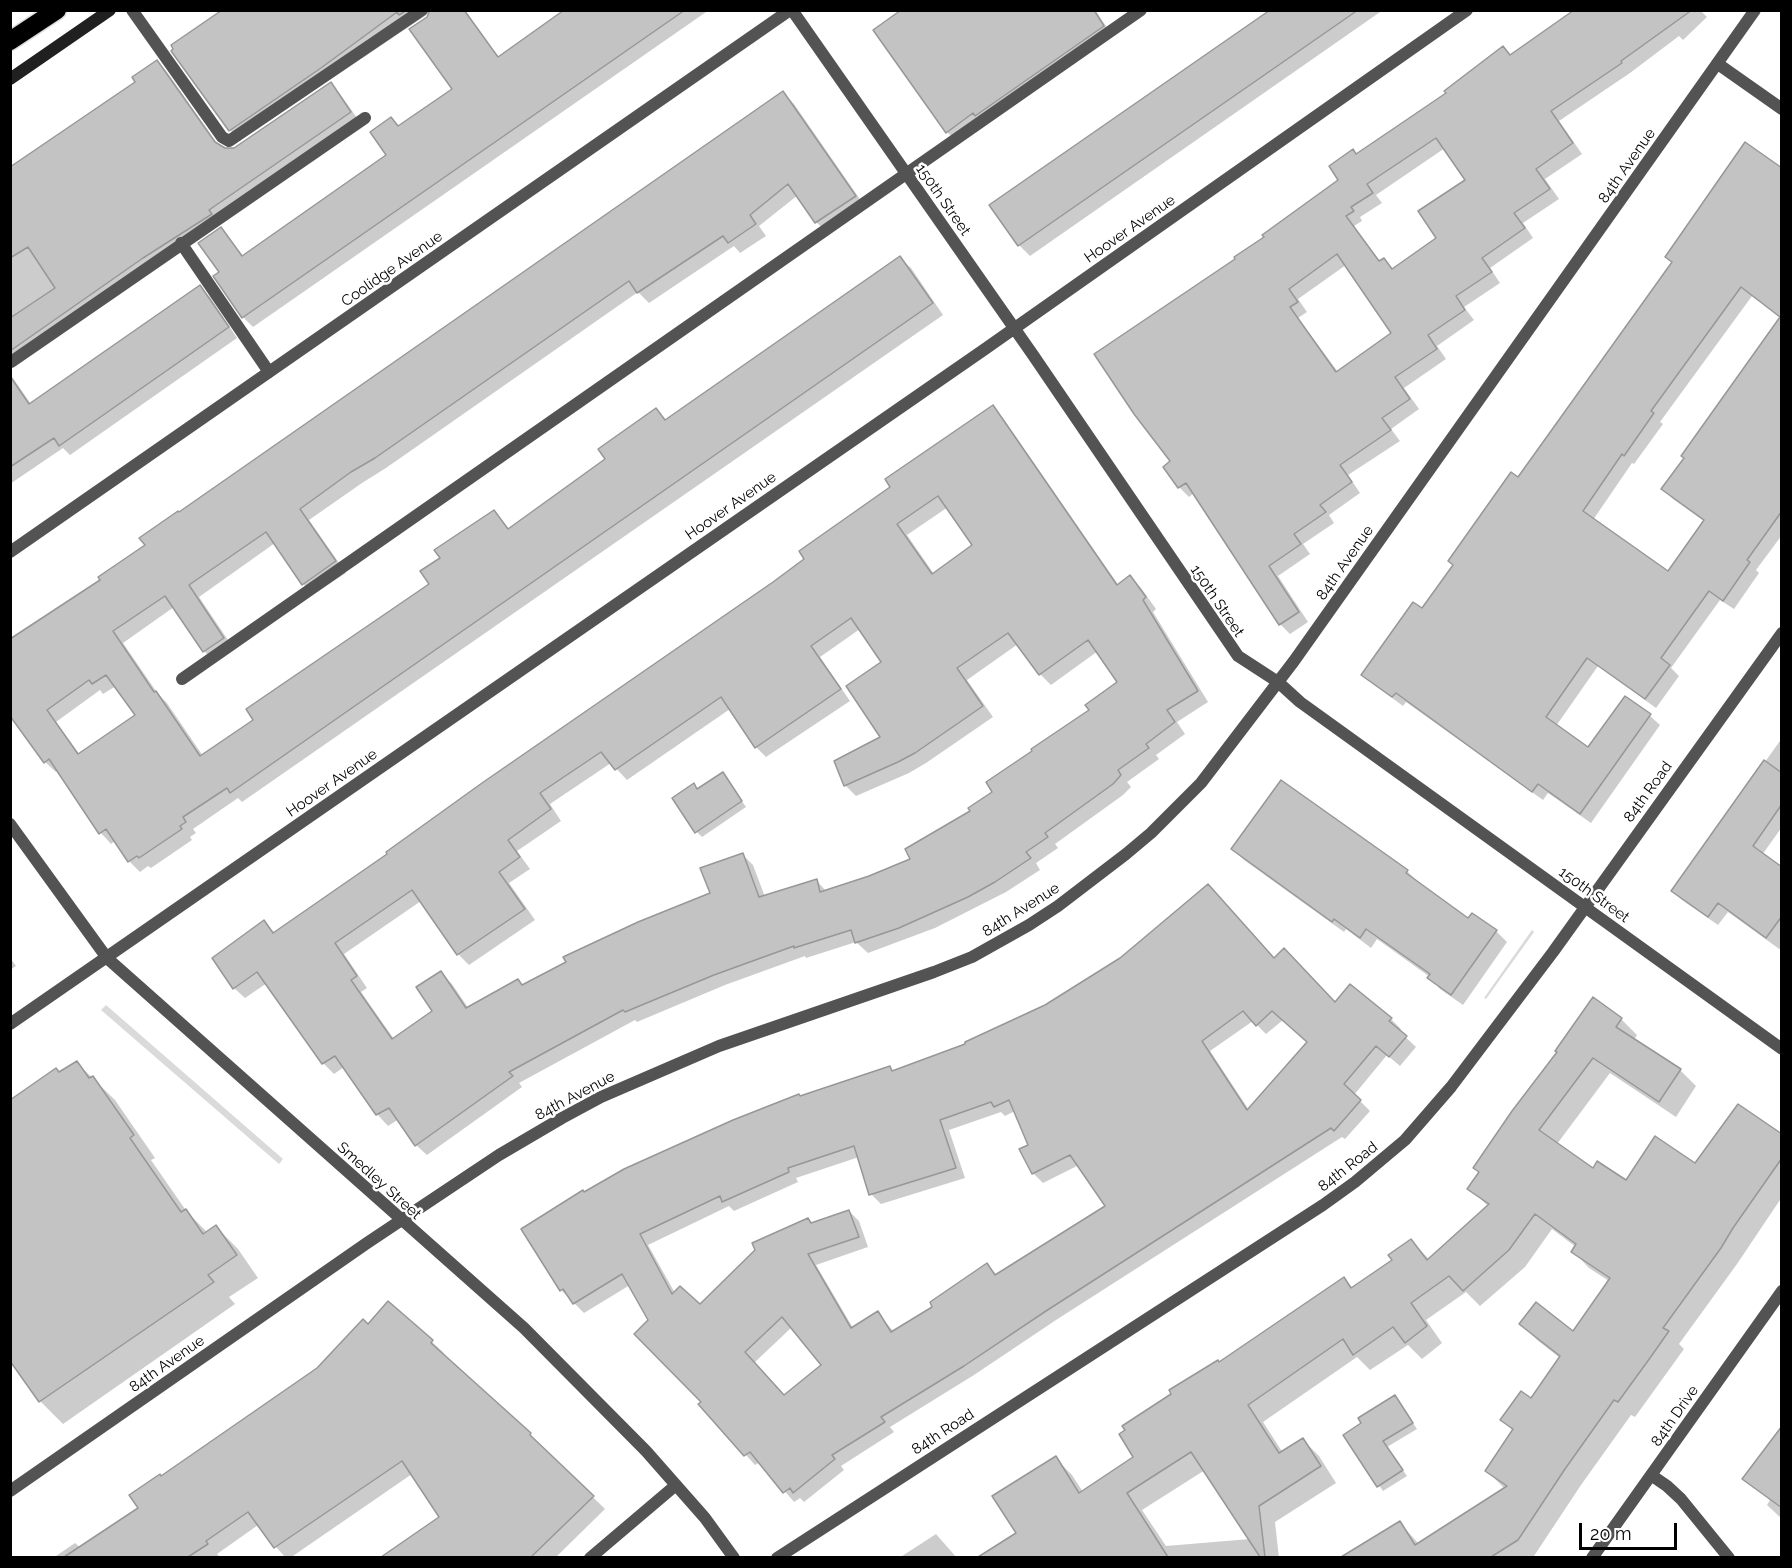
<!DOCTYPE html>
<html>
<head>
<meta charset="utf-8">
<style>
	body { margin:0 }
	#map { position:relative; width:1792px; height:1568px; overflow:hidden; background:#fff; font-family:Raleway,sans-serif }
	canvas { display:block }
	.frame { position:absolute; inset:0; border:12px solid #000; pointer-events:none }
	.scale { position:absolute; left:1579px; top:1523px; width:98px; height:27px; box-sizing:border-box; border:3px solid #000; border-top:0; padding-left:8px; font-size:18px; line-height:21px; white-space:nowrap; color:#000; -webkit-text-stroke:4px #fff; paint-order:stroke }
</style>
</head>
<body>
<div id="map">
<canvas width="1792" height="1568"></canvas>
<div class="frame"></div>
<div class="scale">20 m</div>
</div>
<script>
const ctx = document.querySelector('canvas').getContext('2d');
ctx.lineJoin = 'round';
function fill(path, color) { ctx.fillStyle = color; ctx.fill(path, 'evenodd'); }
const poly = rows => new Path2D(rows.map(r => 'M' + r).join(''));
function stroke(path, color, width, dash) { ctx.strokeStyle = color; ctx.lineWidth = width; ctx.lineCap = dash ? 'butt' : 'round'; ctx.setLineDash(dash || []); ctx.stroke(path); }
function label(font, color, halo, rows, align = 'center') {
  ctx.font = font + ' Raleway,sans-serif'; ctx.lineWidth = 5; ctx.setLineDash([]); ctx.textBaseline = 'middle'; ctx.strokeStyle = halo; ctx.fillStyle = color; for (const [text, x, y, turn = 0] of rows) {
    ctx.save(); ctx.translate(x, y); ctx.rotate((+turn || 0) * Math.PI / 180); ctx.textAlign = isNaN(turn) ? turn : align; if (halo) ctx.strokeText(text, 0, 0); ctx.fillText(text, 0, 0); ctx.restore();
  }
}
fill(poly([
	[1532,930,1534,932,1486,999,1484,998],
	[106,1005,283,1159,279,1164,101,1010]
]), '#dadada');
fill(poly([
	[224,10,465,10,499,58,566,10,709,10,253,327,243,317,221,272,221,229,244,257,388,156,399,127,454,89,428,17,431,12,240,140,230,130],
	[904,10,1095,10,1113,36,957,142,947,132],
	[1273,10,1383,10,1030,256,1019,245],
	[1576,10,1700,10,1707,17,1683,40,1679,36,1630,73,1559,121,1582,154,1545,179,1559,199,1523,223,1533,238,1490,268,1500,283,1464,307,1474,320,1437,346,1446,359,1404,388,1419,409,1391,429,1400,441,1348,475,1360,493,1329,515,1334,523,1303,544,1310,554,1278,576,1308,622,1290,634,1280,624,1194,493,1189,497,1179,487,1172,462,1237,259,1340,180,1356,155,1511,56],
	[1445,148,1467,180,1438,239,1394,270,1384,260,1380,262,1354,226,1362,221,1360,217,1382,203,1376,195],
	[1346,265,1393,333,1338,372,1298,318,1307,312,1298,299],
	[157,62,167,72,219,146,228,151,234,149,331,84,340,94,360,122,10,367,10,169,137,82],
	[783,93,794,104,866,208,827,232,816,222,798,195,759,226,766,236,740,253,734,246,649,303,638,292,386,468,362,483,309,520,346,573,314,594,303,584,275,543,199,597,234,649,215,662,204,651,174,607,123,643,158,694,167,703,203,756,255,720,431,584,442,558,494,511,510,530,608,460,656,410,667,421,900,258,911,268,943,315,242,802,238,798,193,829,196,833,190,837,192,840,151,868,148,866,140,872,129,861,115,841,111,844,101,833,58,770,56,772,45,762,10,713,102,580],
	[116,686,137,715,80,755,56,722,100,690,103,694],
	[1782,170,1782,535,1756,570,1759,573,1734,609,1720,600,1671,668,1679,676,1656,708,1598,666,1556,726,1588,749,1650,716,1660,725,1591,823,1548,793,1543,800,1406,702,1403,706,1373,684,1363,674,1422,610,1519,479,1673,263,1667,257],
	[1752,296,1781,318,1663,489,1673,499,1705,522,1669,573,1593,520,1632,463,1634,464,1663,424,1660,422],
	[200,287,210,297,237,338,70,455,63,448,10,484,10,374,31,404],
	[993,407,1003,418,1119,586,1130,577,1141,588,1156,609,1153,612,1208,702,1177,722,1185,734,1156,755,1159,759,1127,782,1131,787,1123,795,1055,844,1058,848,1036,863,1040,870,1006,892,935,928,868,953,856,942,806,958,805,956,725,985,637,1022,635,1020,519,1083,522,1087,427,1155,416,1145,399,1119,388,1126,377,1114,344,1067,334,1074,323,1063,267,983,245,998,234,988,264,922,275,933,806,559],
	[948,507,974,545,934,574,907,535],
	[860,629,883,662,883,737,845,785,856,796,909,773,926,763,993,717,967,680,1018,644,1040,674,1051,685,1098,651,1119,683,1091,710,972,812,912,860,827,892,816,880,765,897,753,865,742,854,712,894,523,986,518,981,469,1009,452,984,441,973,434,1012,394,1039,361,992,367,988,344,954,421,901,458,954,469,965,535,920,509,883,530,869,517,851,561,821,550,804,611,763,627,780,730,709,756,747,766,757,850,701,820,657],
	[1782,738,1782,827,1762,855,1782,869,1782,951,1728,912,1718,925,1682,900,1673,891],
	[723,774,746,807,702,837,697,832,694,785,698,790],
	[1233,849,1407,871,1418,882,1469,921,1496,931,1507,942,1463,1005,1440,989,1430,977,1377,939,1371,948,1346,929,1344,932,1244,860],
	[10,958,16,966,10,970],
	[1275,959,1336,1004,1391,1019,1401,1029,1399,1031,1416,1047,1400,1066,1387,1055,1354,1095,1370,1111,1345,1139,1342,1137,1056,1320,974,1375,890,1427,894,1432,841,1466,844,1470,804,1502,800,1498,794,1502,760,1462,755,1465,700,1404,703,1402,650,1320,630,1285,584,1313,561,1290,584,1194,800,1097,890,1068,893,1072],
	[1283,1020,1308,1043,1249,1110,1210,1051,1253,1021,1266,1034],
	[1015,1111,1030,1145,1021,1150,1033,1173,1043,1183,1079,1165,1107,1206,998,1276,987,1265,934,1307,894,1332,877,1312,853,1328,816,1265,868,1247,859,1221,849,1211,812,1224,808,1220,700,1306,675,1293,648,1245,729,1206,734,1211,798,1182,796,1178,859,1157,871,1194,881,1204,965,1178,949,1130,1001,1112,1005,1116],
	[792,1327,823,1365,784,1397,754,1363],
	[1621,1019,1637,1035,1634,1040,1680,1070,1696,1086,1676,1117,1610,1073,1557,1144,1593,1170,1626,1182,1696,1165,1782,1136,1782,1197,1737,1264,1679,1344,1684,1349,1666,1374,1635,1417,1631,1415,1581,1485,1534,1556,1365,1558,1400,1523,1418,1543,1505,1489,1487,1471,1513,1431,1502,1420,1531,1400,1560,1358,1537,1340,1521,1324,1573,1333,1609,1281,1589,1268,1573,1251,1576,1247,1552,1229,1525,1267,1480,1306,1466,1292,1426,1320,1442,1343,1422,1359,1408,1345,1370,1370,1357,1357,1263,1422,1283,1453,1303,1440,1319,1456,1336,1483,1275,1522,1279,1558,980,1558,1018,1534,1055,1458,1072,1475,1083,1492,1136,1457,1220,1363,1344,1279,1353,1288,1394,1261,1411,1241,1429,1259,1489,1207,1469,1188],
	[1205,1470,1250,1539,1166,1546,1142,1510],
	[77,1063,115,1100,155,1158,151,1160,187,1212,207,1232,216,1227,238,1249,258,1278,229,1297,235,1304,63,1424,40,1401,10,1358,60,1074],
	[388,1303,432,1342,444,1353,442,1355,530,1435,605,1509,555,1558,383,1558,442,1517,412,1474,290,1558,286,1558,276,1547,261,1523,217,1554,219,1556,216,1558,53,1558,75,1543,81,1548,140,1508,162,1478,318,1369,368,1326],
	[1395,1396,1417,1429,1387,1447,1407,1476,1383,1491,1345,1435,1363,1423],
	[1782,1440,1782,1519,1767,1505,1770,1500,1744,1478],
	[936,1534,957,1558,899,1558]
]), '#0003');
const building = poly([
	[222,10,407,10,399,15,397,12,321,68,229,131,171,51,173,49,171,45,222,10],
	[430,10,464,10,498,57,564,10,685,10,242,318,213,276,219,272,198,243,221,227,242,256,386,155,370,132,391,117,398,126,452,89,409,29,427,17,430,10],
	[901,10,1094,10,1104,26,975,116,973,113,946,133,873,30,901,10],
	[1270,10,1358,10,1018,246,989,205,1270,10],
	[1574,10,1692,10,1621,61,1622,63,1551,111,1573,143,1536,169,1550,189,1514,213,1525,228,1482,258,1492,272,1456,296,1465,310,1428,335,1437,349,1395,377,1410,399,1382,418,1391,430,1340,465,1352,482,1320,505,1326,512,1294,534,1301,544,1269,566,1299,612,1279,625,1186,483,1178,488,1163,467,1170,461,1134,414,1094,354,1235,259,1234,257,1264,237,1262,235,1338,180,1329,166,1353,149,1356,154,1393,129,1446,93,1444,91,1503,46,1510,55,1574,10],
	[1436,138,1465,180,1418,211,1436,238,1392,269,1384,258,1379,261,1346,216,1354,211,1351,207,1373,193,1367,184,1436,138],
	[1337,254,1391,333,1336,372,1290,307,1298,302,1289,289,1337,254],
	[157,60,215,142,225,148,234,148,331,82,351,112,209,210,212,214,143,258,10,351,10,318,55,288,28,247,10,258,10,167,135,82,132,77,157,60],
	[783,91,856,196,815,223,788,184,750,215,756,224,728,243,723,236,637,293,629,281,375,458,351,472,300,509,336,561,302,585,266,532,189,585,224,638,203,652,165,596,113,631,154,692,156,691,200,756,253,720,246,709,429,584,420,571,440,558,434,550,494,510,508,529,605,459,598,449,656,408,665,420,900,256,933,303,230,793,227,788,183,817,186,822,180,826,182,829,139,858,137,856,128,862,106,829,99,834,49,759,44,763,10,716,10,639,100,580,98,577,145,545,139,538,178,511,179,512,783,91],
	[106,675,135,715,78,754,47,710,89,680,92,684,106,675],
	[1745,142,1782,168,1782,511,1747,560,1750,562,1723,601,1709,591,1661,658,1670,665,1645,699,1587,658,1546,717,1588,747,1625,696,1651,714,1580,814,1538,784,1532,792,1396,693,1392,697,1361,675,1413,602,1422,608,1453,565,1448,561,1511,472,1518,477,1672,262,1665,257,1745,142],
	[1741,287,1780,317,1681,456,1684,458,1661,489,1704,520,1668,571,1583,511,1622,454,1624,456,1654,413,1651,411,1741,287],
	[200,285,229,327,59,446,54,438,10,467,10,376,29,404,200,285],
	[993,405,1117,585,1130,575,1146,597,1143,600,1198,691,1167,710,1175,722,1146,744,1149,748,1118,770,1121,775,1113,784,1045,833,1048,837,1026,852,1031,858,995,882,968,897,899,928,855,943,851,930,794,948,794,946,714,975,625,1012,623,1010,509,1072,513,1076,415,1146,389,1108,376,1115,335,1056,322,1064,257,972,233,989,212,958,264,920,273,933,387,854,386,852,482,783,773,582,804,559,799,551,890,487,885,479,993,405],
	[938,496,972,545,932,574,897,524,938,496],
	[851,618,881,662,846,686,880,737,834,761,844,786,898,762,915,753,983,706,957,668,1008,633,1039,675,1088,640,1117,682,1085,705,1089,710,1031,749,1032,751,986,782,992,792,968,808,970,811,905,849,910,859,869,876,820,892,817,879,759,897,743,853,700,868,710,893,638,922,563,957,566,962,522,985,518,979,466,1008,441,971,416,987,432,1011,392,1039,351,980,357,976,335,943,412,890,457,955,525,909,499,872,520,857,508,840,551,809,540,793,601,752,615,770,721,697,755,748,841,689,811,646,851,618],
	[1764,760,1782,773,1782,804,1753,846,1782,867,1782,916,1766,938,1718,903,1708,917,1671,891,1764,760],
	[723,772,742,801,695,833,672,798,694,783,697,789,723,772],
	[1281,780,1408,870,1406,873,1468,918,1472,913,1497,930,1451,995,1427,978,1430,974,1366,929,1360,938,1334,919,1332,922,1231,849,1281,780],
	[1208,884,1274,958,1284,948,1335,1002,1350,984,1392,1018,1389,1021,1407,1036,1389,1057,1376,1046,1344,1084,1361,1100,1334,1131,1331,1128,1046,1311,964,1366,881,1417,885,1422,832,1455,835,1459,793,1493,790,1488,783,1493,750,1452,744,1456,698,1404,701,1402,634,1334,648,1320,622,1274,573,1304,563,1289,560,1291,521,1229,583,1190,584,1192,624,1169,733,1120,799,1094,800,1096,890,1066,892,1071,965,1044,965,1042,1045,1005,1120,958,1208,884],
	[1243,1011,1256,1026,1272,1011,1307,1042,1247,1110,1202,1041,1243,1011],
	[1009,1100,1028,1145,1019,1149,1032,1174,1070,1155,1105,1206,995,1275,987,1263,930,1302,932,1307,891,1332,878,1311,851,1328,808,1254,859,1237,849,1210,811,1223,808,1218,752,1243,755,1250,700,1304,680,1286,672,1294,640,1234,720,1196,722,1202,789,1172,788,1168,854,1146,869,1195,956,1168,940,1120,991,1102,994,1107,1009,1100],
	[782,1317,821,1365,784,1395,745,1352,782,1317],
	[1593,997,1622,1018,1616,1027,1681,1069,1659,1102,1593,1058,1539,1130,1593,1168,1597,1161,1626,1180,1655,1136,1695,1163,1738,1104,1782,1134,1782,1158,1733,1228,1721,1248,1663,1328,1669,1331,1650,1358,1618,1402,1614,1400,1565,1469,1518,1540,1491,1557,1341,1557,1400,1521,1415,1545,1507,1486,1485,1471,1513,1429,1500,1420,1521,1391,1531,1398,1560,1356,1519,1324,1536,1302,1573,1331,1610,1278,1571,1252,1576,1244,1535,1214,1509,1250,1463,1291,1449,1276,1411,1303,1427,1326,1405,1343,1393,1327,1353,1355,1343,1339,1248,1405,1279,1453,1303,1438,1321,1466,1259,1506,1265,1557,1260,1557,1191,1452,1127,1493,1168,1557,978,1557,1016,1533,992,1496,1056,1456,1079,1493,1133,1457,1119,1434,1125,1430,1122,1426,1171,1394,1169,1390,1218,1360,1219,1362,1344,1277,1351,1288,1392,1260,1388,1255,1411,1239,1427,1260,1489,1204,1467,1189,1479,1172,1473,1168,1512,1111,1557,1052,1555,1051,1593,997],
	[77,1061,89,1078,93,1076,134,1135,130,1138,181,1212,186,1209,203,1234,216,1225,237,1255,208,1275,214,1282,39,1402,10,1361,10,1100,56,1068,59,1072,77,1061],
	[388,1301,433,1340,431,1343,531,1433,530,1435,594,1496,531,1557,381,1557,439,1517,402,1461,274,1548,248,1512,206,1541,208,1544,188,1557,64,1557,138,1508,129,1495,160,1474,161,1476,317,1368,363,1319,368,1324,388,1301],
	[1395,1395,1413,1423,1383,1441,1403,1470,1377,1487,1343,1435,1361,1423,1358,1418,1395,1395],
	[1782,1426,1782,1508,1742,1479,1782,1426]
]);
fill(building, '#c3c3c3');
stroke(building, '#979797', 1.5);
const motorway = poly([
	[10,41,57,10]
]);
stroke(motorway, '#dbdbdb', 21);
stroke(poly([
	[132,10,222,137,229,141,422,10],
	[181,243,269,372],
	[11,362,365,118],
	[182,679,1141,10]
]), '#535353', 12);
stroke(poly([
	[792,10,1033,355,1238,656,1278,682,1300,702,1782,1049],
	[1718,64,1782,109],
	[10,552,790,10],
	[10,824,107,958,524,1328,646,1451,705,1518,734,1558],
	[10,1024,985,349,1467,10],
	[1651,1475,1667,1486,1681,1499,1729,1558],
	[10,1491,367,1243,499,1155,562,1118,601,1097,719,1046,934,972,972,957,1029,925,1058,906,1126,854,1151,833,1201,783,1294,661,1755,10],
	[590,1558,676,1485],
	[777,1558,1323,1205,1355,1182,1405,1140,1451,1087,1553,952,1782,633],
	[1592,1558,1782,1291]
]), '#535353', 12);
stroke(poly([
	[10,79,110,10]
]), '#202020', 12);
stroke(motorway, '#000', 18);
label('15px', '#000', '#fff', [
	["84th Avenue",1627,166,-55],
	["150th Street",943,200,55],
	["Hoover Avenue",1130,229,-35],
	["Coolidge Avenue",392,269,-35],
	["Hoover Avenue",731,506,-35],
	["84th Avenue",1345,563,-55],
	["150th Street",1217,601,56],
	["Hoover Avenue",332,783,-35],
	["84th Road",1648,792,-54],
	["150th Street",1594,895,36],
	["84th Avenue",1021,910,-32],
	["84th Avenue",575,1096,-28],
	["84th Road",1348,1167,-38],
	["Smedley Street",379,1181,42],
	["84th Avenue",167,1364,-35],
	["84th Drive",1675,1416,-55],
	["84th Road",943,1432,-33]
]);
</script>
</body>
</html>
